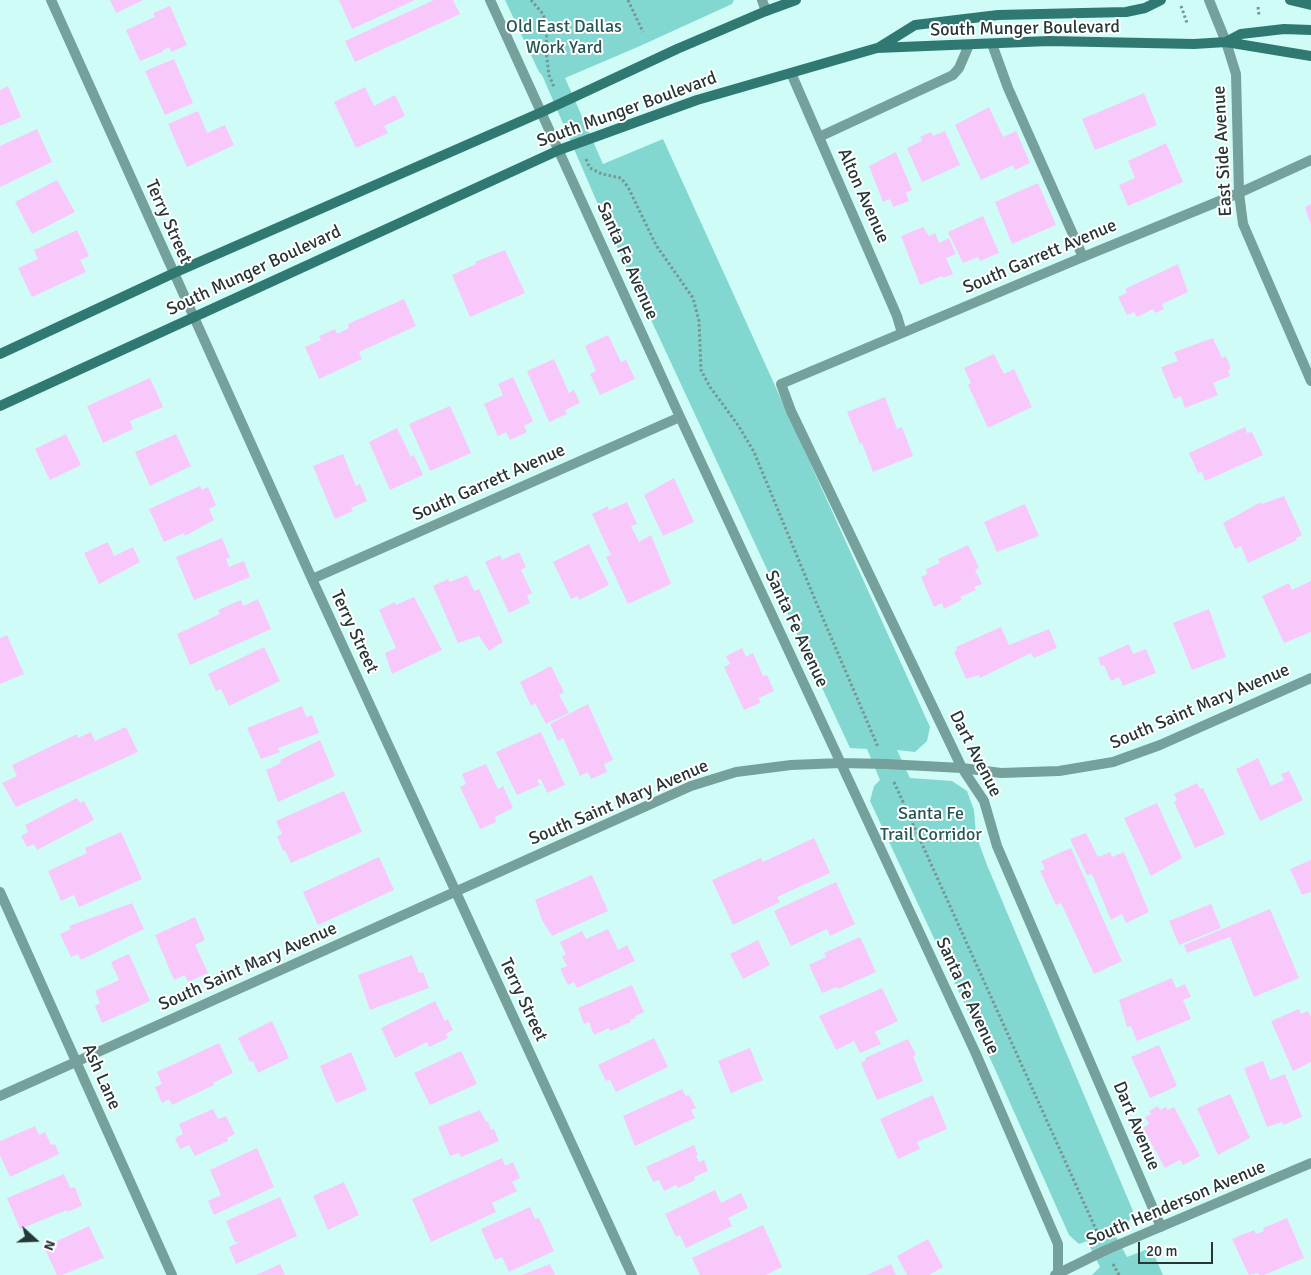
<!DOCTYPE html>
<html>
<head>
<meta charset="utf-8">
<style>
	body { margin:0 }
	#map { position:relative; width:1311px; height:1275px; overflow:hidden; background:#d0fcf7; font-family:Signika,sans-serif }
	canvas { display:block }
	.north { position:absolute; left:10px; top:1215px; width:50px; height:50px; -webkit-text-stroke:4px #fff; paint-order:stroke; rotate:110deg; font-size:14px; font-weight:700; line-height:20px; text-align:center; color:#263735 }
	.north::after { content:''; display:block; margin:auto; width:18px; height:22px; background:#263735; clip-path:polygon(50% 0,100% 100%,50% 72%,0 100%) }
	.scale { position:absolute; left:1138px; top:1242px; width:75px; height:22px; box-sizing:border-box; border:2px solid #263735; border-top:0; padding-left:6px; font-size:15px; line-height:18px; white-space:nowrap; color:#263735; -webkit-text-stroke:4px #fff; paint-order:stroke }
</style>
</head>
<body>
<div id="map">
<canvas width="1311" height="1275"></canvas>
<div class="north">N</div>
<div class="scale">20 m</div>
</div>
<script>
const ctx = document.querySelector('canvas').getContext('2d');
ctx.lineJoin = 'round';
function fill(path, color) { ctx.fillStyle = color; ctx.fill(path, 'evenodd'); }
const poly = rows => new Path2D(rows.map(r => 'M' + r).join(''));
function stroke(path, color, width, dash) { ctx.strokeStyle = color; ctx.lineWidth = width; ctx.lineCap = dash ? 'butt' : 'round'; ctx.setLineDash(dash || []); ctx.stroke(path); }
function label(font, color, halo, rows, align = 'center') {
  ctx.font = font + ' Signika,sans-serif'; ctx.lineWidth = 4; ctx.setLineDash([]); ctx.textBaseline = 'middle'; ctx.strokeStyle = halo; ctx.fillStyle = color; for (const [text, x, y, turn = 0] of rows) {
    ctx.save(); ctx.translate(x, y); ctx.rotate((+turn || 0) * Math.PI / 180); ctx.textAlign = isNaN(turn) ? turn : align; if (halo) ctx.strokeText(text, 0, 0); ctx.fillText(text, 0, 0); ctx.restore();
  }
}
fill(poly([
	[505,0,734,0,732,4,640,46,565,78,603,164,663,139,930,727,927,741,915,752,897,750,910,778,952,781,967,791,974,810,976,835,987,865,1133,1211,1129,1221,1113,1231,1127,1257,1151,1248,1163,1275,1092,1275,1100,1267,1087,1241,1079,1244,1069,1235,994,1067,870,801,874,786,880,780,867,749,850,748,606,223,542,75,539,72]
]), '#82d8d1');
fill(poly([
	[110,0,143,0,116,13],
	[339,0,415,0,352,29],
	[434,0,453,0,460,14,355,62,345,41],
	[170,6,187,45,171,52,169,47,162,51,162,52,140,61,126,30,155,17,153,13],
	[174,59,193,103,165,115,145,71],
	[8,86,21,117,0,126,0,90],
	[365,87,374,106,395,95,405,116,384,126,388,133,356,148,334,102],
	[1144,93,1157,125,1095,150,1082,119],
	[989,107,1003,137,1016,131,1030,163,1015,170,1013,165,981,180,955,125],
	[198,111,207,133,225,125,234,145,187,167,168,124],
	[37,129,52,162,0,187,0,146],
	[945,131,960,165,922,182,907,148,922,141,920,137,931,132,933,136],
	[1166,143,1183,182,1128,206,1119,185,1135,178,1128,161],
	[896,152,912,190,906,193,909,201,893,207,890,199,883,202,869,166],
	[57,180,75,212,32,234,15,202],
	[1038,183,1056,225,1012,244,995,202],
	[1311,204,1311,225,1305,207],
	[983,216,999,253,980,261,978,257,963,263,948,232],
	[923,227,929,236,935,233,939,243,949,238,956,254,946,258,953,274,943,278,942,276,920,285,901,236],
	[77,230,89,256,80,260,86,272,32,297,18,268,38,259,34,250],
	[505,250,525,293,470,317,452,275,476,264,475,262],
	[1178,264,1188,292,1162,304,1164,309,1155,313,1153,309,1137,317,1134,312,1127,315,1118,297,1127,293,1125,289],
	[404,299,416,326,359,352,362,359,319,379,305,347,321,340,319,336,335,329,337,334,349,328,348,324],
	[608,335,621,362,626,360,635,379,600,395,590,374,596,371,585,346],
	[1213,338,1222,358,1226,356,1231,369,1228,370,1230,376,1213,383,1218,395,1185,408,1181,396,1174,399,1161,367,1178,361,1174,352],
	[994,354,1004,374,1014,369,1032,407,988,428,968,385,971,383,964,368],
	[554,359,569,393,574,390,580,403,565,410,567,414,549,422,527,371],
	[513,377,533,421,524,426,527,432,510,440,506,432,498,436,484,404,503,395,498,384],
	[150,378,163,407,130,421,133,429,103,443,87,406],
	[885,397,897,429,902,427,913,456,873,472,862,443,860,444,847,412],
	[450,406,471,453,430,471,409,424],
	[1245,427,1247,433,1252,432,1263,455,1205,481,1202,472,1198,473,1189,453],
	[397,428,411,457,414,455,423,475,390,490,369,442],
	[66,434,81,465,50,480,35,449],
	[176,434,191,466,150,486,135,452],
	[343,454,356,486,360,484,367,501,351,508,353,511,335,519,313,466],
	[674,478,694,522,663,536,644,495],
	[200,486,202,490,208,487,216,505,209,509,214,520,185,536,184,533,164,542,149,509],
	[1284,496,1302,535,1296,538,1297,540,1248,563,1241,546,1235,549,1223,523,1261,502,1262,504],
	[627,502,637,524,631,526,639,542,651,535,671,584,628,604,606,557,611,555,592,514,608,506,609,510],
	[1025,504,1039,536,997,552,984,522],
	[222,538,230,557,226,559,229,567,244,561,250,577,194,600,176,557],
	[108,542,114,556,133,547,140,562,99,584,84,553],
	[589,544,609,585,579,600,578,596,571,599,553,562],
	[968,545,979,568,975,570,982,584,974,587,976,590,960,597,962,600,944,609,942,603,934,607,921,577,927,574,926,569,940,563,938,559],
	[519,552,526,567,521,570,532,593,527,596,530,603,509,613,485,562,500,555,502,560],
	[467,575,474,591,479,589,503,642,489,651,479,636,458,643,433,586,448,579,450,582],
	[1311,581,1311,632,1284,643,1262,596,1289,583,1292,590],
	[414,597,442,650,392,674,385,653,396,648,379,610,395,602,396,605],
	[258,599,271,629,190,665,177,634,220,614,218,610,241,600,243,606],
	[1209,609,1226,657,1192,670,1173,623],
	[1001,627,1009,645,1049,629,1057,648,1034,658,1031,653,980,678,979,675,966,679,954,652,957,650,956,647],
	[7,635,24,674,0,684,0,638],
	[1129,644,1133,654,1146,649,1156,673,1123,686,1119,677,1111,681,1104,665,1101,666,1098,658],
	[264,647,280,681,229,706,221,689,216,691,208,674],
	[742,648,746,657,753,653,763,676,767,675,774,691,759,698,760,703,744,710,724,667,730,664,726,656],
	[551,666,564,692,559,695,569,713,546,724,535,703,531,706,520,682],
	[588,704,613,760,604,764,607,772,591,779,588,772,580,776,563,738,558,741,550,724],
	[302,706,306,717,312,715,319,733,278,748,280,752,261,759,247,728],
	[126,727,138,752,16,807,2,783,17,776,12,765,77,734,78,738,91,732,95,741],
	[541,732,565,785,547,793,541,779,537,780,540,785,517,795,496,752],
	[320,740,335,776,278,802,266,770,281,763,280,760],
	[1258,758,1271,786,1284,780,1281,774,1289,771,1303,800,1260,821,1236,769],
	[486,764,498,789,503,786,513,808,495,817,496,822,480,829,460,787,466,784,462,774],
	[1197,783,1200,789,1203,788,1225,834,1195,848,1174,802,1177,800,1174,794],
	[344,791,362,832,291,863,285,850,283,851,277,836,282,834,276,821],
	[77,798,80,803,84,801,94,820,37,850,34,844,27,847,21,836,28,832,25,825],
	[1157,803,1182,858,1151,876,1124,818],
	[121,832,142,879,79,907,74,895,61,901,48,871,87,853,85,848],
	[1086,833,1098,857,1110,852,1112,857,1124,852,1149,912,1126,923,1122,914,1111,920,1092,874,1087,875,1070,839],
	[814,838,830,873,777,897,780,902,733,925,712,880,761,858,763,862],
	[1071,848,1122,961,1094,974,1061,903,1056,905,1040,871,1045,869,1041,861],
	[379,857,394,890,318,925,303,892],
	[1311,860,1311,892,1302,895,1290,869],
	[592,875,608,911,552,936,542,920,535,900],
	[836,882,855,924,830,936,827,929,791,946,774,911],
	[132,903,144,929,81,960,78,954,71,957,60,934,71,929,69,926],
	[1211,904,1221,928,1179,945,1169,921],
	[1270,909,1299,978,1254,997,1230,937,1187,953,1184,945],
	[195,917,205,940,195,945,208,973,188,982,185,975,174,980,155,935],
	[608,929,618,950,627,945,635,961,577,988,574,982,568,985,560,969,567,966,562,956,566,955,560,942,582,931,586,939],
	[860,937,876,972,838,989,837,987,822,993,809,965,826,957,824,953],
	[758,940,770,965,743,979,730,954],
	[129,954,150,1001,102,1023,95,1006,100,1003,95,991,119,980,111,962],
	[412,955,419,973,423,972,429,988,370,1010,358,975],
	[1172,978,1176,988,1185,984,1191,997,1183,1000,1191,1019,1137,1041,1131,1026,1127,1027,1119,1000],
	[632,985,644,1012,635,1016,636,1018,630,1020,631,1022,610,1031,609,1028,594,1035,589,1022,584,1024,578,1008],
	[882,988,898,1021,875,1032,881,1044,860,1053,854,1041,836,1050,819,1016],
	[435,1001,445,1021,448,1019,453,1030,446,1034,448,1038,429,1047,427,1042,395,1058,381,1028],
	[1299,1009,1301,1014,1308,1011,1311,1017,1311,1062,1293,1071,1271,1021],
	[272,1021,289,1058,258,1073,253,1061,250,1062,238,1038],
	[654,1038,668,1067,616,1092,610,1080,606,1081,598,1065],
	[908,1039,916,1055,913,1056,923,1081,877,1100,861,1063,866,1060,865,1058],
	[219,1043,233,1073,213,1083,214,1085,172,1105,169,1099,162,1103,155,1087,162,1084,157,1072],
	[1159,1045,1177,1086,1150,1098,1131,1057],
	[750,1048,763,1080,731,1093,718,1061],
	[461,1051,477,1084,430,1105,414,1073],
	[351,1052,367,1090,336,1103,320,1066],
	[1263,1061,1270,1080,1285,1074,1302,1117,1283,1125,1282,1122,1267,1127,1244,1068],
	[682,1089,686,1096,689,1095,696,1108,691,1110,695,1118,635,1146,623,1116],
	[1230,1094,1250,1138,1218,1155,1197,1108],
	[933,1095,947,1129,917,1142,920,1149,898,1159,880,1119],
	[1158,1106,1160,1110,1166,1107,1167,1110,1174,1107,1200,1156,1183,1165,1180,1160,1165,1168,1143,1128,1149,1124,1145,1117,1151,1114,1149,1111],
	[213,1109,218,1119,226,1116,235,1134,227,1138,228,1141,195,1156,189,1145,180,1149,175,1138,183,1134,179,1124],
	[480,1110,486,1122,488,1121,491,1130,494,1129,499,1141,461,1157,459,1153,450,1156,438,1127],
	[35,1126,39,1135,45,1132,51,1145,55,1144,59,1154,10,1177,0,1155,0,1141],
	[694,1145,698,1155,696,1156,699,1162,704,1160,708,1171,694,1177,695,1180,678,1188,676,1185,664,1191,659,1180,653,1182,646,1167],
	[257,1148,274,1187,214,1215,208,1201,221,1195,210,1170],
	[502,1158,505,1166,513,1162,520,1178,512,1182,517,1191,492,1203,496,1212,431,1242,412,1199],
	[64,1174,70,1188,75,1187,82,1206,67,1212,67,1210,20,1229,7,1198],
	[344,1182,359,1215,328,1230,313,1196],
	[715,1190,721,1203,741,1193,748,1208,728,1218,732,1226,686,1248,680,1235,676,1237,665,1214],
	[280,1197,297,1236,236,1264,229,1247,240,1242,235,1242,226,1221],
	[530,1207,535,1219,539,1218,554,1251,509,1272,502,1257,495,1260,481,1229],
	[1287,1218,1304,1258,1264,1275,1259,1275,1258,1273,1249,1275,1232,1239,1254,1230,1256,1234,1264,1231,1263,1228],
	[763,1225,782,1267,766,1275,700,1275,692,1258],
	[89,1226,104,1258,62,1275,57,1275,44,1247],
	[928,1239,943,1267,929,1275,907,1275,897,1256],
	[280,1264,285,1275,256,1275],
	[550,1264,555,1275,522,1275],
	[891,1264,896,1275,867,1275]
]), '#f9c8fa');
stroke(poly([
	[531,0,543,14,547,26,546,51,549,75,554,87],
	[628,0,643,32],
	[1181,6,1187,23],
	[1258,7,1259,15],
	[586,159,590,168,602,174,621,178,628,187,656,245,693,298,699,321,701,370,710,387,738,425,754,452,816,602,878,747],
	[894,782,1098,1234],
	[1113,1264,1119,1275]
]), '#779591', 3, [2.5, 2.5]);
stroke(poly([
	[992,44,1008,88,1083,257]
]), '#75a09c', 10);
stroke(poly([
	[51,0,312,579,632,1275],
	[490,0,680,417,976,1054,1058,1244,1058,1275],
	[762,0,766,11],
	[1209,0,1226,42,1236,74,1239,193,1243,224,1311,381],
	[791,73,897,316,902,333],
	[819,137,953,75,959,68,969,45],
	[312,579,680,417],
	[0,892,172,1275],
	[0,1096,691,786,736,772,791,765,841,763,886,764,962,768,1001,773,1059,771,1113,762,1160,745,1311,678],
	[1161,1227,997,846,984,801,962,768,791,411,781,384,1083,257,1239,193,1311,160],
	[1055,1275,1106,1250,1311,1163]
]), '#75a09c', 10);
stroke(poly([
	[1290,0,1311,5],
	[1226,42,1241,34,1284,29,1311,30],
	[878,48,915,25,998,15,1126,12,1145,8,1161,0],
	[0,354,174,273,542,112,677,49,766,11,796,0],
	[0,406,559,150,697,100,877,48,1049,41,1194,44,1226,42,1311,56]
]), '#307973', 10);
label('18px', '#255753', '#fff', [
	["Old East Dallas",564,27],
	["Work Yard",564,48],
	["Santa Fe",931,814],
	["Trail Corridor",931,835]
]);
label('18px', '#263735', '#fff', [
	["South Munger Boulevard",1025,29,-1],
	["South Munger Boulevard",627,110,-20],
	["East Side Avenue",1223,151,-93],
	["Alton Avenue",863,196,66],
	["Terry Street",168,222,66],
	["South Garrett Avenue",1040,257,-23],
	["Santa Fe Avenue",627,261,66],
	["South Munger Boulevard",254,271,-25],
	["South Garrett Avenue",489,483,-24],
	["Santa Fe Avenue",796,629,65],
	["Terry Street",354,632,65],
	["South Saint Mary Avenue",1200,707,-23],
	["Dart Avenue",975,754,63],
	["South Saint Mary Avenue",619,803,-23],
	["South Saint Mary Avenue",248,967,-24],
	["Santa Fe Avenue",967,996,65],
	["Terry Street",523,1000,65],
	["Ash Lane",101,1077,66],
	["Dart Avenue",1136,1126,67],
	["South Henderson Avenue",1176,1204,-23]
]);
</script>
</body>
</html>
